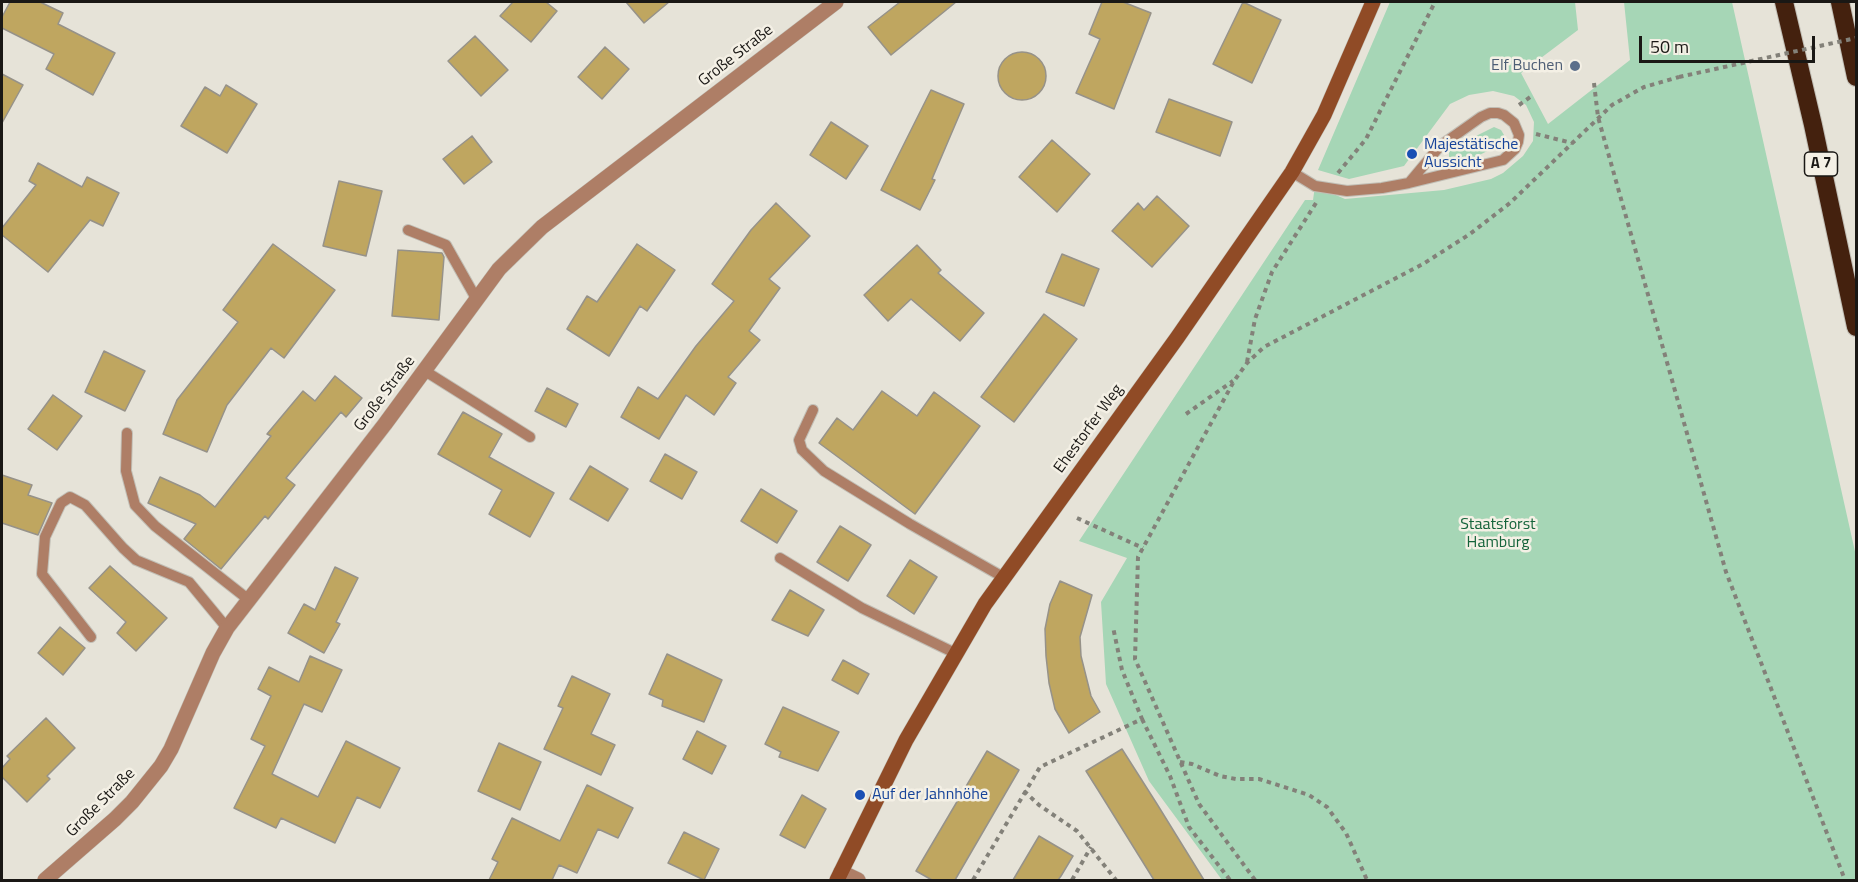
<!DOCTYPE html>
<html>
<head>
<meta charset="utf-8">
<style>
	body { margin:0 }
	#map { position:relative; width:1858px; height:882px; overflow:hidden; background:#e6e3d8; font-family:"Titillium Web",sans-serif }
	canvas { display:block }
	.frame { position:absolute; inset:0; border:3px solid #1a1815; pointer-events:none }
	.scale { position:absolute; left:1639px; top:36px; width:176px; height:27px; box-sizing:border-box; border:3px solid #1a1815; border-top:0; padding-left:8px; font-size:18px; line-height:21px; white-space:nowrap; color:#1a1815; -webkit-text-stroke:4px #f4f0e5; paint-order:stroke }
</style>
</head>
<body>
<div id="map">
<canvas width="1858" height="882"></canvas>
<div class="frame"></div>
<div class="scale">50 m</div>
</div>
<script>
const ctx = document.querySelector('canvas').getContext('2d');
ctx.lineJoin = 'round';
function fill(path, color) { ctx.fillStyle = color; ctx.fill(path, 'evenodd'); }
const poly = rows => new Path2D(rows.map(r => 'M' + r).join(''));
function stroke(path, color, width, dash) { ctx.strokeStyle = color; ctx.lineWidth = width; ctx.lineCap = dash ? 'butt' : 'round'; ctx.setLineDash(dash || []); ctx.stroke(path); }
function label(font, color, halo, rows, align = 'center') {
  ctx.font = font + ' "Titillium Web",sans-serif'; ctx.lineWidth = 5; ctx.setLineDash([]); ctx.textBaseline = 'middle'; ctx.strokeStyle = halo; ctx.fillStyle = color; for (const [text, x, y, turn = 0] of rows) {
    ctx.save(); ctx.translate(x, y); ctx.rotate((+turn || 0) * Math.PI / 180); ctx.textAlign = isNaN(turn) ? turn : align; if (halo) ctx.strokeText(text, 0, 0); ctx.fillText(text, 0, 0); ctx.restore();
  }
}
fill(poly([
	[1390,2,1575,2,1578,30,1521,73,1548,124,1630,60,1624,2,1732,2,1856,556,1856,880,1222,880,1149,781,1106,684,1101,602,1127,558,1079,541,1305,200,1313,200,1315,186,1345,199,1444,190,1491,179,1503,173,1523,156,1533,141,1534,122,1526,105,1514,96,1493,91,1469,95,1450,104,1404,166,1349,179,1318,170],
	[1494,127,1501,130,1504,135,1499,145,1464,163,1456,164,1449,160,1449,151,1454,147]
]), '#a6d6b6');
const building = poly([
	[10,2,40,2,63,13,58,24,115,53,93,95,46,69,54,54,2,28,2,17,10,2],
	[513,2,546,2,557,11,531,42,500,16,513,2],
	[626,2,669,2,644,23,626,2],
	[900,2,956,2,891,55,868,27,900,2],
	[1102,2,1123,2,1151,13,1114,109,1076,93,1100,39,1089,34,1102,2],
	[1243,2,1281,20,1252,83,1213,64,1243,2],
	[475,36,508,70,481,96,448,61,475,36],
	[605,47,629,69,602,99,578,77,605,47],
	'998 76a24 24 0 1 1 48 0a24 24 0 1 1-48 0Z',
	[2,74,23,85,2,123,2,74],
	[226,85,257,104,227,153,181,126,205,87,220,96,226,85],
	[931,90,964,104,932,179,935,180,920,210,881,190,931,90],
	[1169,99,1232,122,1220,156,1156,132,1169,99],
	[831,122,868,146,846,179,810,155,831,122],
	[472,136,492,162,464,184,443,159,472,136],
	[1052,140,1090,174,1057,212,1019,177,1052,140],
	[38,163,82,187,87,177,119,193,103,226,90,220,48,272,2,235,2,228,36,185,29,181,38,163],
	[339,181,382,191,366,256,323,246,339,181],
	[1157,196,1189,226,1152,267,1112,231,1138,203,1144,210,1157,196],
	[776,203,810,236,769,279,780,288,749,331,760,340,728,377,736,383,714,415,686,395,659,439,621,417,638,387,658,399,696,346,734,301,712,284,751,230,776,203],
	[273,244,335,290,284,358,271,348,227,405,207,452,163,434,177,400,238,322,223,310,273,244],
	[637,244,675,270,647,311,640,306,609,356,567,329,587,296,597,302,637,244],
	[917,245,941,270,938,273,984,313,960,341,911,299,888,321,864,295,917,245],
	[398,250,442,253,444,257,439,320,392,316,398,250],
	[1062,254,1099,269,1084,306,1046,292,1062,254],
	[1044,314,1077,339,1014,422,981,397,1044,314],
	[104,351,145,371,125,411,85,392,104,351],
	[335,376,362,398,346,417,341,412,286,478,295,485,268,519,265,516,221,569,184,539,196,524,148,503,160,477,200,495,215,507,271,436,267,434,303,391,315,401,335,376],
	[547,388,578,404,566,427,535,411,547,388],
	[882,391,917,416,934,392,980,426,915,514,819,443,837,418,853,430,882,391],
	[53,395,82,416,57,450,28,429,53,395],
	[463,412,502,434,489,457,554,493,530,537,489,514,502,490,438,454,463,412],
	[665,454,697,472,682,499,650,481,665,454],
	[590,466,628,489,608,521,570,499,590,466],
	[2,475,32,485,28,495,52,503,38,535,2,523,2,475],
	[761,489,797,511,777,543,741,521,761,489],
	[840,526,871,545,848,581,817,562,840,526],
	[910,560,937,577,914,614,887,596,910,560],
	[110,566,167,618,136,651,117,633,126,622,89,588,110,566],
	[335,567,358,578,336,622,340,624,324,653,288,633,304,604,315,610,335,567],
	[1060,581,1092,595,1080,637,1081,656,1091,696,1100,712,1069,733,1055,709,1049,683,1046,656,1045,629,1050,604,1060,581],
	[790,590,824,610,808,636,772,620,790,590],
	[60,627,85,648,63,675,38,653,60,627],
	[667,654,722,680,704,722,662,706,663,700,649,694,667,654],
	[310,656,342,670,322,712,304,704,272,774,318,797,346,741,400,768,380,808,357,797,335,843,281,818,276,828,234,808,265,746,251,739,271,696,258,689,269,667,299,682,310,656],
	[843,660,869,674,858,694,832,680,843,660],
	[572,676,610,694,591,734,615,745,601,775,544,749,563,708,558,706,572,676],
	[783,707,839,732,818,771,779,757,781,752,765,744,783,707],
	[46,718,75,748,47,776,50,779,27,802,2,777,2,768,10,759,7,756,46,718],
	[697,731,726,746,712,774,683,759,697,731],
	[499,743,541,762,520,810,478,791,499,743],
	[1122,749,1157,804,1204,880,1154,880,1098,790,1086,771,1122,749],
	[987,751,1019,770,955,880,932,880,916,871,987,751],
	[587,785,633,808,618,838,598,829,577,873,559,865,552,880,489,880,498,862,492,859,512,818,560,841,587,785],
	[802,795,826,809,805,848,780,835,802,795],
	[684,832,719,849,704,880,668,863,684,832],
	[1039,836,1073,856,1061,876,1058,880,1013,880,1039,836]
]);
fill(building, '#bfa660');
stroke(building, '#969289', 1.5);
const service = poly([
	[1292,172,1315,186,1347,191,1382,188,1409,183,1503,160,1515,149,1518,142,1519,135,1514,123,1504,115,1498,113,1490,113,1481,117,1440,146,1409,183],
	[408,230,446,245,477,300],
	[425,371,530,437],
	[813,410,799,440,802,450,824,471,910,524,1003,577],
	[127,433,126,471,135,505,155,526,249,600],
	[780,558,862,608,957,654],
	[91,637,42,574,45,537,61,503,70,497,85,505,123,548,136,560,189,582,227,628]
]);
const minor = poly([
	[841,872,858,880],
	[45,880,115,819,132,802,161,766,171,749,213,653,227,628,385,424,499,269,542,227,836,2]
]);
const secondary = poly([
	[837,880,906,740,985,604,1177,338,1292,172,1324,115,1373,2]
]);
const motorway = poly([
	[1784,2,1813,125,1856,327],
	[1840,2,1856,77]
]);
stroke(service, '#c1beb5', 12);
stroke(minor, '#c1beb5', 16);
stroke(secondary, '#c1beb5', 16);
stroke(motorway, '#c1beb5', 20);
stroke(poly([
	[1594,83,1598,117,1726,572,1845,880],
	[1519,105,1533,95],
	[1536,134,1572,143],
	[1338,173,1366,139,1435,2],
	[1247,362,1255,319,1272,272,1316,203],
	[1186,414,1233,381],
	[1077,518,1143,548],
	[1142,719,1170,776,1189,827,1230,880],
	[1180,762,1192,764,1220,776,1236,779,1259,779,1309,795,1327,807,1346,833,1367,880],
	[1024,791,1039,805,1077,831,1116,880],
	[973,880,1040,767,1142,719,1122,670,1113,627],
	[1072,880,1091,847],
	[1255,880,1199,804,1135,659,1138,557,1234,381,1247,363,1264,347,1423,264,1470,234,1510,203,1612,105,1644,87,1679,77]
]), '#838179', 4, [4.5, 4.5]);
stroke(service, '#ae7e66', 10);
stroke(minor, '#ae7e66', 15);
stroke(secondary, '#904b26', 15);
stroke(motorway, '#44210e', 18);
stroke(poly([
	[1679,77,1856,38]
]), '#838179', 4, [4.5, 4.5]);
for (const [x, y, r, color] of [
	[1575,66,6,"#5c6f8a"],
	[1412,154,6,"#1a4fb4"],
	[860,795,6,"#1a4fb4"]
]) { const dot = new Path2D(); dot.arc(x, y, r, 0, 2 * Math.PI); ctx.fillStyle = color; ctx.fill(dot); stroke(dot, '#f4f0e5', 2); }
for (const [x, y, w] of [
	[1821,164,33]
]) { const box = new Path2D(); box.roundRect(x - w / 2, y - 12, w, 24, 4.5); ctx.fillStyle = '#f4f0e5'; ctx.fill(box); stroke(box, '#1a1815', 1.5); }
label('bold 15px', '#1a1815', null, [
	["A 7",1821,164]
]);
label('16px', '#1a1815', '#f4f0e5', [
	["Große Straße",736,56,-38],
	["Große Straße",385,394,-53],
	["Ehestorfer Weg",1089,429,-54],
	["Große Straße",101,803,-45]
]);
label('16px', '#4e5e75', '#f4f0e5', [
	["Elf Buchen",1563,66]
], 'right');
label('16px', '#164399', '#f4f0e5', [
	["Majestätische",1424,145],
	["Aussicht",1424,163],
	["Auf der Jahnhöhe",872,795]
], 'left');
label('16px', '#15643b', '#f4f0e5', [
	["Staatsforst",1498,525],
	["Hamburg",1498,543]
]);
</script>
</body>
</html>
